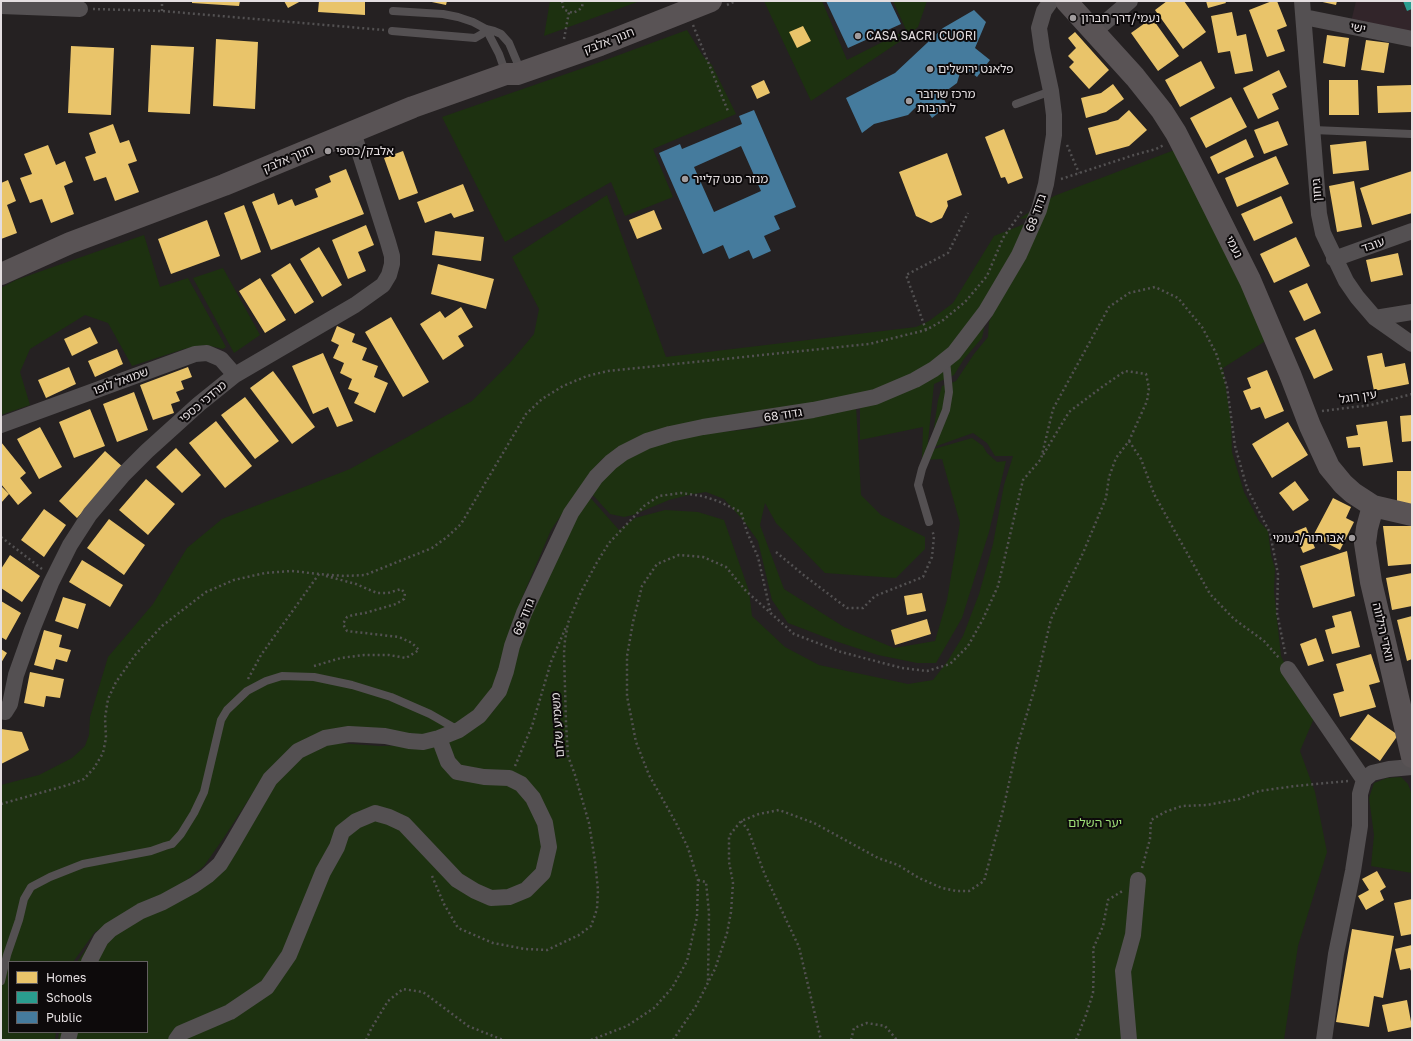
<!DOCTYPE html>
<html>
<head>
<meta charset="utf-8">
<style>
	body { margin:0 }
	#map { position:relative; width:1413px; height:1041px; overflow:hidden; background:#252122; font-family:"Golos Text",sans-serif }
	canvas { display:block }
	.frame { position:absolute; inset:0; border:2px solid #e4dee0; pointer-events:none }
	.legend { position:absolute; left:8px; top:961px; width:140px; height:72px; box-sizing:border-box; background:#0d0a0b; border:1px solid #635f60; margin:0; padding:5px 7px; list-style:none; font-size:12px; color:#e4dee0 }
	.legend li { display:flex; align-items:center; gap:8px; height:20px }
	.legend b { width:20px; border:1px solid #635f60 }
</style>
</head>
<body>
<div id="map">
<canvas width="1413" height="1041"></canvas>
<div class="frame"></div>
<ul class="legend">
<li><b style="height:11px;background:#e9c46a"></b>Homes</li>
<li><b style="height:11px;background:#2a9d8f"></b>Schools</li>
<li><b style="height:11px;background:#457b9d"></b>Public</li>
</ul>
</div>
<script>
const ctx = document.querySelector('canvas').getContext('2d');
ctx.lineJoin = 'round';
function fill(path, color) { ctx.fillStyle = color; ctx.fill(path, 'evenodd'); }
const poly = rows => new Path2D(rows.map(r => 'M' + r).join(''));
function stroke(path, color, width, dash) { ctx.strokeStyle = color; ctx.lineWidth = width; ctx.lineCap = dash ? 'butt' : 'round'; ctx.setLineDash(dash || []); ctx.stroke(path); }
function label(font, color, halo, rows, align = 'center') {
  ctx.font = font + ' "Golos Text","Noto Sans Hebrew",sans-serif'; ctx.lineWidth = 4; ctx.setLineDash([]); ctx.textBaseline = 'middle'; ctx.strokeStyle = halo; ctx.fillStyle = color; for (const [text, x, y, turn = 0] of rows) {
    ctx.save(); ctx.translate(x, y); ctx.rotate((+turn || 0) * Math.PI / 180); ctx.textAlign = isNaN(turn) ? turn : align; if (halo) ctx.strokeText(text, 0, 0); ctx.fillText(text, 0, 0); ctx.restore();
  }
}
fill(poly([
	[1356,1,1412,1,1412,34,1351,22]
]), '#32252a');
fill(poly([
	[550,1,640,1,544,36],
	[764,1,822,1,847,60,906,30,893,1,927,1,918,27,905,38,811,101],
	[687,30,703,56,712,65,736,114,653,149,673,197,625,216,611,182,505,242,442,117,589,66],
	[1177,149,1267,340,1223,368,1231,423,1232,452,1244,492,1259,521,1268,531,1271,555,1275,569,1274,591,1281,656,1296,688,1314,718,1300,751,1315,792,1327,852,1298,946,1284,1040,58,1040,59,1032,147,1032,147,962,77,962,91,942,201,881,301,747,338,743,380,746,423,745,493,712,516,648,587,494,619,530,635,518,665,510,698,512,724,520,749,591,752,616,785,647,819,665,908,684,933,680,947,662,963,636,979,594,993,544,1004,485,1013,456,995,456,987,443,973,433,931,448,938,400,942,386,956,381,974,354,988,337,989,322,1043,216,1019,219,1054,196],
	[607,195,666,357,916,327,929,321,953,303,994,236,1032,221,991,294,982,338,964,359,954,375,934,384,927,451,972,438,983,446,987,453,997,462,1006,461,989,532,962,618,936,663,917,663,878,655,835,641,788,623,772,600,758,541,743,520,724,499,706,492,693,494,669,500,633,515,624,517,610,514,591,493,625,456,658,444,699,434,752,429,856,406,861,495,881,515,925,537,925,549,896,578,825,573,776,523,765,503,760,525,784,589,844,627,894,648,935,641,947,600,960,523,942,459,922,460,923,427,860,440,860,397,621,449,602,459,581,486,551,530,519,605,498,679,482,702,469,716,442,733,427,735,352,728,265,774,225,836,204,866,183,883,95,932,73,962,9,962,9,1032,56,1032,55,1040,1,1040,1,785,39,775,72,758,85,746,89,735,90,717,108,657,153,604,187,548,222,519,350,469,472,401,509,364,534,334,539,309,512,257],
	[144,235,160,287,188,278,226,347,223,349,206,345,184,349,132,366,108,323,85,315,30,349,20,372,30,405,1,415,1,288,16,280],
	[223,268,260,335,234,353,193,278],
	[1401,777,1408,784,1412,795,1412,873,1371,866,1374,835,1369,798,1374,783,1387,778]
]), '#1d3110');
fill(poly([
	[192,1,240,1,239,6,192,3],
	[284,1,301,1,288,8],
	[319,1,365,1,365,15,318,12],
	[427,1,447,1,446,5],
	[1167,1,1184,1,1206,32,1183,49,1155,10],
	[1206,1,1225,1,1226,3,1208,8],
	[1272,1,1277,1,1287,26,1277,30,1285,51,1267,57,1249,10],
	[1318,1,1337,1,1336,5],
	[1232,12,1237,36,1246,34,1253,71,1235,74,1230,51,1218,53,1211,16],
	[1152,18,1179,56,1158,71,1131,33],
	[803,26,811,41,797,48,789,32],
	[1075,32,1109,70,1089,89,1069,67,1074,62,1068,56,1076,48,1068,38],
	[1327,35,1349,38,1345,67,1323,63],
	[216,39,258,42,255,109,213,106],
	[1366,40,1389,43,1384,73,1361,70],
	[151,45,194,47,190,114,148,112],
	[71,46,114,48,111,115,68,113],
	[1201,61,1215,88,1180,107,1165,80],
	[1279,70,1287,87,1272,94,1279,109,1258,119,1243,88],
	[764,80,770,93,757,99,751,86],
	[1329,80,1358,80,1359,115,1329,115],
	[1113,84,1124,99,1106,112,1086,118,1081,98,1101,93],
	[1412,85,1412,112,1378,113,1377,86],
	[1231,97,1247,127,1206,148,1190,118],
	[1129,110,1147,130,1129,146,1096,155,1088,128,1118,120],
	[1278,121,1288,145,1264,154,1254,130],
	[113,124,120,143,129,140,137,161,128,164,139,192,115,201,106,177,94,181,85,157,96,153,89,133],
	[1004,129,1023,178,1008,184,1005,177,1001,178,985,137],
	[1246,139,1254,157,1218,174,1210,157],
	[1366,141,1369,170,1333,174,1330,145],
	[48,145,56,165,65,161,73,182,64,186,74,214,51,223,42,199,30,203,20,178,32,174,24,154],
	[403,151,418,193,399,200,384,158],
	[947,153,962,195,947,201,948,206,942,218,931,223,916,216,899,172],
	[1276,156,1289,184,1237,207,1225,178],
	[346,169,364,214,271,250,252,202,274,193,278,205,292,199,295,206,318,197,315,189,331,182,329,176],
	[1412,171,1412,213,1372,225,1360,188],
	[8,180,16,201,7,205,17,233,1,239,1,183],
	[1354,181,1362,227,1337,232,1329,186],
	[463,184,474,211,454,218,451,213,425,223,417,202],
	[1281,196,1293,223,1254,241,1241,214],
	[244,205,261,252,241,260,224,213],
	[654,210,662,229,637,239,629,220],
	[207,220,220,256,171,274,158,239],
	[366,225,374,245,358,252,366,271,348,279,332,240],
	[435,231,484,237,481,261,432,255],
	[1296,237,1310,266,1274,283,1260,254],
	[319,247,342,285,322,297,300,259],
	[1398,253,1403,275,1371,282,1366,260],
	[290,263,314,302,295,314,271,275],
	[438,264,494,279,486,309,431,294],
	[260,278,286,320,265,333,239,291],
	[1307,283,1321,313,1304,321,1289,291],
	[461,307,473,327,458,336,464,346,443,360,420,324,440,311,445,318],
	[391,317,429,382,403,397,365,332],
	[337,326,355,334,352,342,367,348,362,360,378,366,374,377,388,383,375,413,354,403,359,393,348,389,352,379,340,373,344,363,333,358,339,345,331,341],
	[90,327,98,343,72,356,64,339],
	[1315,329,1333,370,1314,379,1295,338],
	[117,349,123,364,95,377,88,361],
	[323,353,353,421,337,427,328,407,313,414,292,366],
	[1382,353,1385,367,1405,363,1409,384,1374,391,1367,356],
	[69,367,76,384,46,398,38,380],
	[188,367,192,377,181,381,184,389,176,392,180,401,171,404,174,413,153,420,140,385],
	[1267,370,1284,411,1265,419,1260,407,1251,410,1243,391,1251,388,1247,378],
	[273,371,315,427,292,444,250,388],
	[134,392,148,430,117,442,103,404],
	[245,397,279,441,255,459,221,415],
	[90,409,105,446,74,458,59,422],
	[1412,415,1412,441,1402,442,1400,416],
	[216,421,252,466,225,488,189,443],
	[1387,421,1393,462,1363,466,1360,447,1348,448,1346,437,1358,435,1356,425],
	[1288,422,1308,455,1272,478,1252,444],
	[40,427,62,467,39,479,17,439],
	[1,442,26,473,20,478,32,493,18,505,1,484],
	[176,448,201,475,182,493,156,467],
	[105,451,124,468,77,518,59,501],
	[1397,471,1412,471,1412,505,1397,505],
	[146,479,175,504,148,535,119,510],
	[1295,481,1309,500,1293,511,1279,493],
	[1,486,9,494,1,503],
	[1333,498,1351,507,1346,518,1354,522,1340,550,1313,536],
	[44,509,66,525,44,557,21,540],
	[109,519,145,545,124,575,87,548],
	[1383,526,1412,526,1412,564,1388,566],
	[1306,527,1315,548,1303,553,1294,532],
	[1347,551,1355,596,1313,608,1300,566],
	[10,555,40,576,22,602,1,588,1,569],
	[82,560,123,585,110,607,69,582],
	[1412,573,1412,606,1392,610,1386,578],
	[922,593,926,611,907,615,904,596],
	[63,597,86,604,78,629,55,621],
	[1,601,21,613,6,640,1,637],
	[1351,611,1360,647,1332,654,1325,630,1335,627,1332,616],
	[1412,616,1412,659,1407,661,1397,620],
	[927,619,931,634,895,645,891,630],
	[44,630,62,635,59,647,71,650,67,662,56,659,53,670,34,665],
	[1316,638,1324,661,1308,666,1300,644],
	[1,649,7,653,1,663],
	[1371,654,1380,682,1369,685,1376,707,1340,717,1333,694,1344,691,1336,664],
	[30,672,64,679,60,698,46,696,44,707,24,703],
	[1368,714,1398,735,1380,761,1350,739],
	[1,729,22,732,29,750,1,764],
	[1377,871,1386,887,1380,891,1384,900,1366,910,1358,896,1369,890,1362,879],
	[1412,899,1412,934,1401,936,1394,903],
	[1352,929,1394,936,1383,998,1374,996,1369,1027,1336,1022],
	[1412,945,1412,974,1410,968,1400,970,1395,949],
	[1407,1000,1412,1027,1388,1032,1382,1005]
]), '#e9c46a');
fill(poly([
	[1403,1,1412,1,1412,9,1407,11]
]), '#2a9d8f');
fill(poly([
	[826,1,890,1,901,24,848,48],
	[974,10,986,22,975,48,990,60,977,77,962,66,957,83,942,94,947,106,932,118,921,102,908,115,874,124,862,133,846,98,895,73,943,28],
	[754,110,796,207,774,216,780,229,764,236,771,251,753,259,749,250,729,259,723,245,703,254,659,153,680,144,682,149,742,124,739,116],
	[741,146,761,191,714,212,694,167]
]), '#457b9d');
stroke(poly([
	[562,1,563,7,565,10,573,13,579,10,582,7,583,1],
	[727,5,736,1],
	[93,9,162,11,384,30],
	[162,11,162,1],
	[693,25,728,111],
	[564,39,569,12],
	[1067,145,1079,173],
	[1061,179,1134,155,1156,149,1164,145],
	[926,330,906,275,948,253,968,213],
	[1322,411,1371,405,1412,394],
	[1129,441,1141,459,1154,494,1210,594,1234,619,1264,641,1279,658],
	[1,537,42,569],
	[776,552,806,577,847,608,863,608,875,596,923,577,932,557,934,536,932,530],
	[314,666,341,658,364,655,389,655,406,658,419,650,412,643,399,637,347,631,343,624,347,617,353,615,365,613,396,604,404,599,405,593,401,589,388,593,377,593,356,584,326,576],
	[248,679,261,655,319,574],
	[515,766,532,726,551,662,566,627],
	[1,804,68,785,84,779,94,768,103,753,106,738,105,718,108,699,116,682,136,654,162,626,206,592,234,580,265,573,292,571,319,574,344,576,365,575,432,548,447,537,461,524,526,414,542,399,563,386,587,376,608,371,869,344,926,330,942,321,965,302,987,276,1003,238,1022,211],
	[741,821,748,830,765,875,799,947,821,1040],
	[1142,868,1150,839,1151,820,1165,812,1182,806,1207,805,1239,799,1259,791,1295,786,1348,781],
	[432,876,444,904,458,928,493,943,525,949,547,950,579,935,591,926,597,909,598,890,595,861,589,823,575,775,568,756,566,723,564,653,565,640,568,623,581,592,596,564,609,543,644,506,659,496,681,493,702,496,718,501,741,512,747,532,758,557,771,614],
	[698,880,706,882,709,913,708,981],
	[366,1040,371,1029,388,1001,403,989,423,992,468,1026,503,1040],
	[591,1040,627,1026,654,1008,672,988,687,961,697,917,698,880,688,848,676,823,649,775,636,742,627,696,627,656,633,622,642,586,657,564,679,555,703,557,726,567,746,591,794,634,841,652,902,668,927,671,950,664,968,646,983,619,998,586,1023,480,1041,459,1053,409,1109,307,1129,293,1155,287,1178,298,1202,327,1216,353,1227,387,1235,446,1247,488,1270,533,1278,574,1277,613,1286,657],
	[673,1040,696,1006,715,969,727,933,731,912,733,883,729,862,729,836,741,821,759,814,779,810,814,823,878,858,898,865,919,878,942,888,956,891,969,891,984,881,1003,810,1017,747,1035,687,1051,619,1083,553,1106,498,1109,477,1116,458,1129,441,1147,401,1149,388,1146,374,1125,371,1102,387,1069,412,1043,455],
	[851,1040,854,1028,867,1023,885,1026,897,1040],
	[1076,1040,1086,1015,1093,993,1094,963,1093,949,1103,926,1108,900,1124,890]
]), '#535152', 2.5, [2, 3]);
stroke(poly([
	[393,11,443,14,458,17,473,22,486,29,494,31,501,34,509,43,517,62,517,71],
	[486,29,499,54,506,74],
	[392,31,475,38,482,34,486,29],
	[1016,104,1051,91],
	[1313,130,1411,134],
	[929,522,918,485,922,469,946,410,949,392,946,360],
	[1,981,7,955,19,920,24,899,31,887,50,877,83,864,151,851,165,846,172,844,181,834,194,813,204,792,221,720,227,710,247,691,266,681,282,676,314,677,352,685,391,697,430,714,458,730]
]), '#545052', 8);
stroke(poly([
	[1302,1,1319,214,1323,233,1346,281,1357,297,1375,318,1412,344],
	[1,6,80,9],
	[1304,17,1412,39],
	[1095,31,1130,1],
	[1334,259,1412,231],
	[1375,318,1412,312],
	[1,425,195,354,207,353,221,359,235,375],
	[1288,669,1364,780],
	[5,712,10,704,16,675,32,630,51,583,70,545,90,514,123,475,147,451,199,404,235,375,355,305,383,285,389,275,392,264,392,256,388,242,353,132],
	[89,962,101,939,110,930,141,911,163,902,194,885,207,876,220,864,231,846,270,779,298,751,325,738,349,734,385,736,409,741,423,742,439,738,459,730,479,716,499,691,506,671,512,646,524,613,571,513,596,477,611,462,623,453,647,441,670,434,703,427,813,410,875,397,915,380,934,369,954,353,986,311,1019,255,1039,210,1046,184,1054,135,1054,115,1051,91,1042,49,1039,28,1044,11,1051,1],
	[68,1040,70,1032],
	[176,1040,181,1033,230,1012,267,987,289,955,323,872,337,847,342,832,356,821,375,813,389,817,404,824,457,880,475,891,491,898,509,897,526,890,543,873,549,847,545,823,533,798,521,784,509,778,484,777,457,772,448,762,439,738],
	[1129,1040,1123,971,1133,935,1138,880],
	[1324,1040,1336,954,1353,871,1360,826,1360,794,1364,780,1372,773,1389,769,1412,767]
]), '#545052', 16);
stroke(poly([
	[1066,1,1135,77,1162,111,1176,133,1196,172,1250,280,1290,374,1310,426,1329,467,1343,484,1353,493,1373,506,1412,515],
	[1,274,70,243,224,185,413,107,506,74,517,74,600,45,711,1],
	[1373,506,1367,528,1365,543,1371,582,1412,757]
]), '#595355', 22);
for (const [x, y, r, color] of [
	[1073,18,4,"#a19c9e"],
	[858,36,4,"#a19c9e"],
	[930,69,4,"#a19c9e"],
	[909,101,4,"#a19c9e"],
	[328,151,4,"#a19c9e"],
	[685,179,4,"#a19c9e"],
	[1352,538,4,"#a19c9e"]
]) { const dot = new Path2D(); dot.arc(x, y, r, 0, 2 * Math.PI); ctx.fillStyle = color; ctx.fill(dot); stroke(dot, '#0d0a0b', 1.5); }
label('12px', '#e4dee0', '#0d0a0b', [
	["נעמי/דרך חברון",1081,18],
	["CASA SACRI CUORI",866,36],
	["פלאנט ירושלים",938,69],
	["מרכז שרובר",917,94],
	["לתרבות",917,108],
	["אלבק/כספי",336,151],
	["מנזר סנט קלייר",693,179],
	["אבו תור/נעומי",1344,538,"right"]
], 'left');
label('12px', '#e4dee0', '#0d0a0b', [
	["ישי",1358,28,11],
	["חנוך אלבק",609,41,-21],
	["חנוך אלבק",288,159,-23],
	["גיחון",1317,190,-94],
	["גדוד 68",1036,213,-70],
	["עובד",1373,245,-19],
	["נעמי",1234,247,63],
	["שמואל לופו",121,381,-20],
	["עין רוגל",1358,397,-8],
	["מרדכי כספי",203,402,-40],
	["גדוד 68",783,415,-9],
	["גדוד 68",524,617,-68],
	["וואדי הילווה",1383,632,77],
	["משמיע שלום",558,725,-94]
]);
label('12px', '#9fe178', '#0d0a0b', [
	["יער השלום",1095,823]
]);
</script>
</body>
</html>
